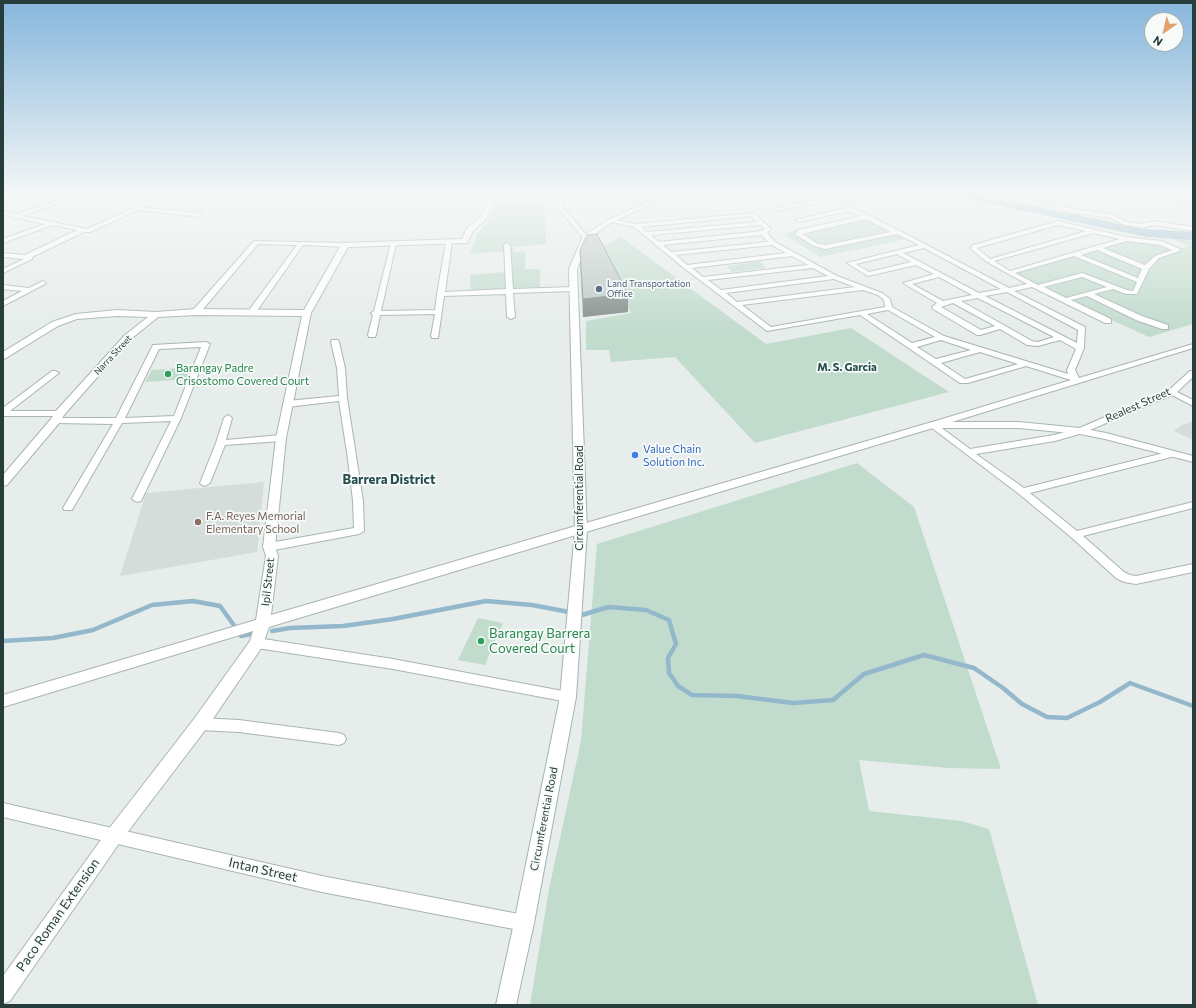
<!DOCTYPE html>
<html>
<head>
<meta charset="utf-8">
<style>
	body { margin:0 }
	#map { position:relative; width:1196px; height:1008px; overflow:hidden; background:#e6edeb; font-family:Commissioner,sans-serif }
	canvas { display:block }
	.frame { position:absolute; inset:0; border:4px solid #263d3b; pointer-events:none }
	.north { position:absolute; left:1144px; top:12px; width:40px; height:40px; box-sizing:border-box; background:#f6faf9; border:1px solid #a3aead; border-radius:50%; rotate:214deg; font-size:11px; font-weight:700; line-height:16px; text-align:center; color:#263d3b }
	.north::after { content:''; display:block; margin:auto; width:14px; height:18px; background:#e3a16e; clip-path:polygon(50% 0,100% 100%,50% 72%,0 100%) }
</style>
</head>
<body>
<div id="map">
<canvas width="1196" height="1008"></canvas>
<div class="frame"></div>
<div class="north">N</div>
</div>
<script>
const ctx = document.querySelector('canvas').getContext('2d');
ctx.lineJoin = 'round';
function fill(path, color) { ctx.fillStyle = color; ctx.fill(path, 'evenodd'); }
const poly = rows => new Path2D(rows.map(r => 'M' + r).join(''));
function stroke(path, color, width, dash) { ctx.strokeStyle = color; ctx.lineWidth = width; ctx.lineCap = dash ? 'butt' : 'round'; ctx.setLineDash(dash || []); ctx.stroke(path); }
function label(font, color, halo, rows, align = 'center') {
  ctx.font = font + ' Commissioner,sans-serif'; ctx.lineWidth = 3.5; ctx.setLineDash([]); ctx.textBaseline = 'middle'; ctx.strokeStyle = halo; ctx.fillStyle = color; for (const [text, x, y, turn = 0] of rows) {
    ctx.save(); ctx.translate(x, y); ctx.rotate((+turn || 0) * Math.PI / 180); ctx.textAlign = isNaN(turn) ? turn : align; if (halo) ctx.strokeText(text, 0, 0); ctx.fillText(text, 0, 0); ctx.restore();
  }
}
fill(poly([
	[1193,421,1193,440,1174,431,1182,425],
	[264,482,257,552,120,576,146,493]
]), '#d4ddda');
fill(poly([
	[500,194,544,194,546,244,513,247,513,252,526,251,525,269,540,269,540,287,471,290,470,275,506,272,504,251,470,254,477,234,489,220],
	[861,216,907,239,820,257,784,235,791,231],
	[621,237,766,344,851,328,949,392,755,443,675,357,611,362,609,350,586,350,586,321,631,313,597,251],
	[1171,238,1193,239,1193,324,1149,337,1035,285,1015,273,1128,240,1147,242,1173,251,1188,246],
	[760,261,766,268,732,272,727,266],
	[192,367,185,379,145,382,152,370],
	[857,463,914,507,1001,769,948,768,859,760,869,811,961,821,989,829,1038,1005,530,1005,549,889,581,741,597,544],
	[478,618,503,623,485,665,458,660]
]), '#c1dbcd');
stroke(poly([
	[582,615,608,607,646,610,669,620,676,644,668,658,669,673,678,686,692,695,737,696,793,703,833,700,864,674,924,655,974,668,1003,688,1022,704,1047,717,1067,718,1100,702,1130,683,1193,706],
	[272,631,290,628,343,626,393,619,486,601,532,605,569,612],
	[239,634,241,636,251,634],
	[3,641,53,638,93,630,152,605,193,601,220,606,236,628]
]), '#94b8cb', 4.5);
fill(poly([
	[953,194,972,194,1146,229,1193,232,1193,240,1146,237,958,197,953,194]
]), '#94b8cb');
const minor = poly([
	[25,194,32,194,3,207,3,203,25,194],
	[71,194,77,194,67,200,91,197,104,194,111,194,92,201,60,203,23,216,87,229,156,198,158,199,158,201,144,208,199,213,202,215,199,217,138,210,90,232,84,232,32,257,32,259,3,273,3,269,24,259,3,257,3,253,25,255,77,230,52,225,3,243,3,239,45,224,3,215,3,211,16,214,57,201,71,194],
	[553,194,557,194,565,209,588,237,588,239,584,239,560,210,553,194],
	[818,194,824,194,900,231,1009,288,1027,284,987,262,971,249,970,248,973,245,1058,221,1126,237,1162,241,1180,249,1180,251,1159,258,1149,269,1137,294,1126,294,1113,289,1094,294,1142,316,1168,325,1168,329,1162,329,1136,320,1087,296,1071,300,1111,319,1111,323,1105,323,1032,287,1014,291,1085,327,1084,348,1075,370,1079,378,1193,344,1193,348,939,426,970,449,1054,435,1077,429,1169,390,1190,371,1193,371,1193,377,1177,392,1193,400,1193,406,1172,395,1083,433,1055,441,976,454,1024,488,1172,451,1175,452,1177,454,1175,456,1030,493,1077,531,1193,502,1193,508,1083,536,1124,572,1130,575,1136,576,1193,564,1193,572,1136,584,1124,582,1116,578,1071,537,1019,494,928,425,929,423,1071,380,1026,366,968,383,960,383,860,315,767,331,684,268,634,227,607,221,610,219,636,224,754,213,770,228,771,229,767,233,775,242,837,276,882,293,890,299,892,307,944,336,1068,374,1067,370,1076,349,1060,340,1038,346,1027,345,1000,329,980,335,977,335,933,309,932,307,937,303,903,283,934,274,916,265,868,276,847,263,919,245,897,234,825,249,814,246,796,235,795,234,799,230,861,216,850,211,798,222,795,220,846,208,830,201,777,211,774,209,825,198,818,194],
	[751,216,757,222,647,232,641,227,751,216],
	[866,219,891,232,825,245,818,244,802,234,866,219],
	[760,225,765,229,762,231,659,242,651,235,760,225],
	[1058,225,1086,231,990,259,977,248,1058,225],
	[1093,233,1120,239,1010,271,994,261,1093,233],
	[762,235,768,242,671,252,663,245,762,235],
	[1127,241,1160,245,1172,250,1155,256,1145,265,1103,248,1127,241],
	[772,245,786,253,687,265,676,255,772,245],
	[924,248,1001,289,979,293,903,253,924,248],
	[1097,250,1142,269,1138,278,1081,255,1097,250],
	[897,254,911,262,869,272,856,264,897,254],
	[792,256,808,265,703,277,692,268,792,256],
	[1074,256,1137,282,1133,291,1127,290,1082,273,1038,285,1015,273,1074,256],
	[813,268,828,276,721,290,708,280,813,268],
	[939,277,972,295,943,301,912,284,939,277],
	[1082,277,1107,287,1066,298,1044,287,1082,277],
	[834,279,855,287,737,302,726,293,834,279],
	[863,290,878,295,884,300,885,307,771,327,742,305,863,290],
	[1007,292,1078,330,1077,343,985,296,1007,292],
	[978,298,1054,337,1038,342,1032,341,961,301,978,298],
	[953,303,995,326,981,330,941,307,953,303],
	[888,310,935,337,912,343,867,314,888,310],
	[941,340,971,350,936,359,917,347,941,340],
	[980,352,1018,364,965,379,941,363,980,352],
	[993,194,1000,194,1068,208,1111,214,1127,222,1142,224,1154,221,1193,227,1193,231,1154,225,1142,228,1125,225,1110,218,1068,212,1046,206,1017,202,993,194],
	[1157,194,1164,194,1193,205,1193,209,1157,194],
	[449,240,452,242,445,292,506,289,504,245,507,243,510,245,513,289,573,287,576,289,573,291,513,293,515,317,511,319,507,317,506,294,444,296,438,338,432,338,431,336,435,314,380,315,376,335,375,337,369,337,368,335,373,315,371,313,374,311,391,243,396,244,381,311,435,310,437,294,446,242,449,240],
	[254,241,345,243,348,245,345,247,303,245,254,315,251,315,247,313,297,245,258,244,199,314,193,314,193,310,254,241],
	[43,281,46,283,45,284,3,306,3,301,22,291,3,289,3,285,29,288,43,281],
	[332,340,338,340,339,342,345,368,347,398,363,501,364,531,359,534,269,551,265,550,264,547,265,544,269,543,354,528,353,501,348,459,339,401,287,407,283,404,287,401,339,396,337,368,331,342,332,340],
	[206,342,210,344,181,418,141,501,137,502,132,499,171,421,122,423,72,510,64,510,63,508,113,424,56,423,52,420,53,418,116,418,153,345,206,342],
	[201,347,174,416,125,418,159,349,201,347],
	[52,371,55,371,59,373,10,411,59,411,62,412,63,414,62,416,3,416,3,408,52,371],
	[228,415,232,418,226,440,281,435,286,438,281,441,225,445,210,483,205,486,202,485,200,483,216,443,224,418,228,415],
	[257,638,393,659,568,692,573,693,574,697,573,701,568,702,393,669,257,648,253,646,251,643,253,640,257,638],
	[200,718,239,720,339,733,344,735,346,739,344,743,339,745,239,732,200,730,195,728,193,724,195,720,200,718],
	[3,803,322,876,524,915,530,917,532,923,530,929,524,931,322,892,3,817,3,803]
]);
const tertiary = poly([
	[491,194,497,194,486,219,473,231,467,243,348,247,311,313,286,438,275,547,278,556,271,615,932,422,1019,422,1080,428,1106,433,1193,456,1193,462,1105,439,1080,434,1019,428,933,428,269,627,262,647,206,729,120,842,10,1001,3,1004,3,976,108,830,194,719,250,641,253,631,3,707,3,695,256,620,266,556,263,547,276,438,302,316,196,315,158,317,131,339,64,415,60,422,7,485,3,486,3,475,51,419,55,412,125,335,148,317,117,316,77,319,58,326,6,358,3,359,3,352,52,322,76,314,117,310,156,312,196,309,304,310,342,243,462,239,467,228,480,218,491,194]
]);
const secondary = poly([
	[672,194,685,194,670,198,640,209,612,222,589,239,577,269,587,530,576,697,534,923,516,1005,496,1005,514,923,560,697,575,530,569,269,583,236,608,220,636,207,672,194]
]);
stroke(minor, '#a9b5b3', 2);
stroke(tertiary, '#a9b5b3', 2);
stroke(secondary, '#a2b5b2', 2);
fill(minor, '#fff');
fill(tertiary, '#fff');
fill(secondary, '#fff');
fill(poly([
	[580,250,628,312,583,317,580,267]
]), '#a1aca9');
fill(poly([
	[72,194,101,194,74,198],
	[628,294,628,312,583,317,583,299]
]), '#838c8a');
const building = poly([
	[597,234,628,294,583,299,580,250,587,235,597,234]
]);
fill(building, '#bbc8c5');
stroke(building, '#838c8a', 1);
const sky = ctx.createLinearGradient(0, 0, 0, 335);
sky.addColorStop(0, '#86b6dc');
sky.addColorStop(0.58, '#f4f7f6');
sky.addColorStop(1, '#f4f7f600');
ctx.fillStyle = sky;
ctx.fillRect(0, 0, 1196, 335);
for (const [x, y, r, color] of [
	[599,289,4,"#5c6f8a"],
	[168,374,4,"#2e9e5b"],
	[635,455,4,"#3f7fe0"],
	[198,522,4,"#8d6e63"],
	[481,641,4,"#2e9e5b"]
]) { const dot = new Path2D(); dot.arc(x, y, r, 0, 2 * Math.PI); ctx.fillStyle = color; ctx.fill(dot); stroke(dot, '#f6faf9', 1.5); }
label('9px', '#4e5e75', '#f6faf9', [
	["Land Transportation",607,284],
	["Office",607,294]
], 'left');
label('9px', '#263d3b', '#f6faf9', [
	["Narra Street",113,355,-47]
]);
label('bold 11px', '#244d4b', '#f6faf9', [
	["M. S. Garcia",847,367]
]);
label('11px', '#27864d', '#f6faf9', [
	["Barangay Padre",176,368],
	["Crisostomo Covered Court",176,381]
], 'left');
label('11px', '#263d3b', '#f6faf9', [
	["Realest Street",1138,405,-24],
	["Circumferential Road",579,498,-90],
	["Ipil Street",268,582,-84],
	["Circumferential Road",544,819,-79]
]);
label('11px', '#366cbe', '#f6faf9', [
	["Value Chain",643,449],
	["Solution Inc.",643,462]
], 'left');
label('11px', '#785e54', '#f6faf9', [
	["F.A. Reyes Memorial",206,516],
	["Elementary School",206,529]
], 'left');
label('bold 13px', '#244d4b', '#f6faf9', [
	["Barrera District",389,480]
]);
label('13px', '#27864d', '#f6faf9', [
	["Barangay Barrera",489,634],
	["Covered Court",489,649]
], 'left');
label('13px', '#263d3b', '#f6faf9', [
	["Intan Street",263,870,13],
	["Paco Roman Extension",58,915,-55]
]);
</script>
</body>
</html>
